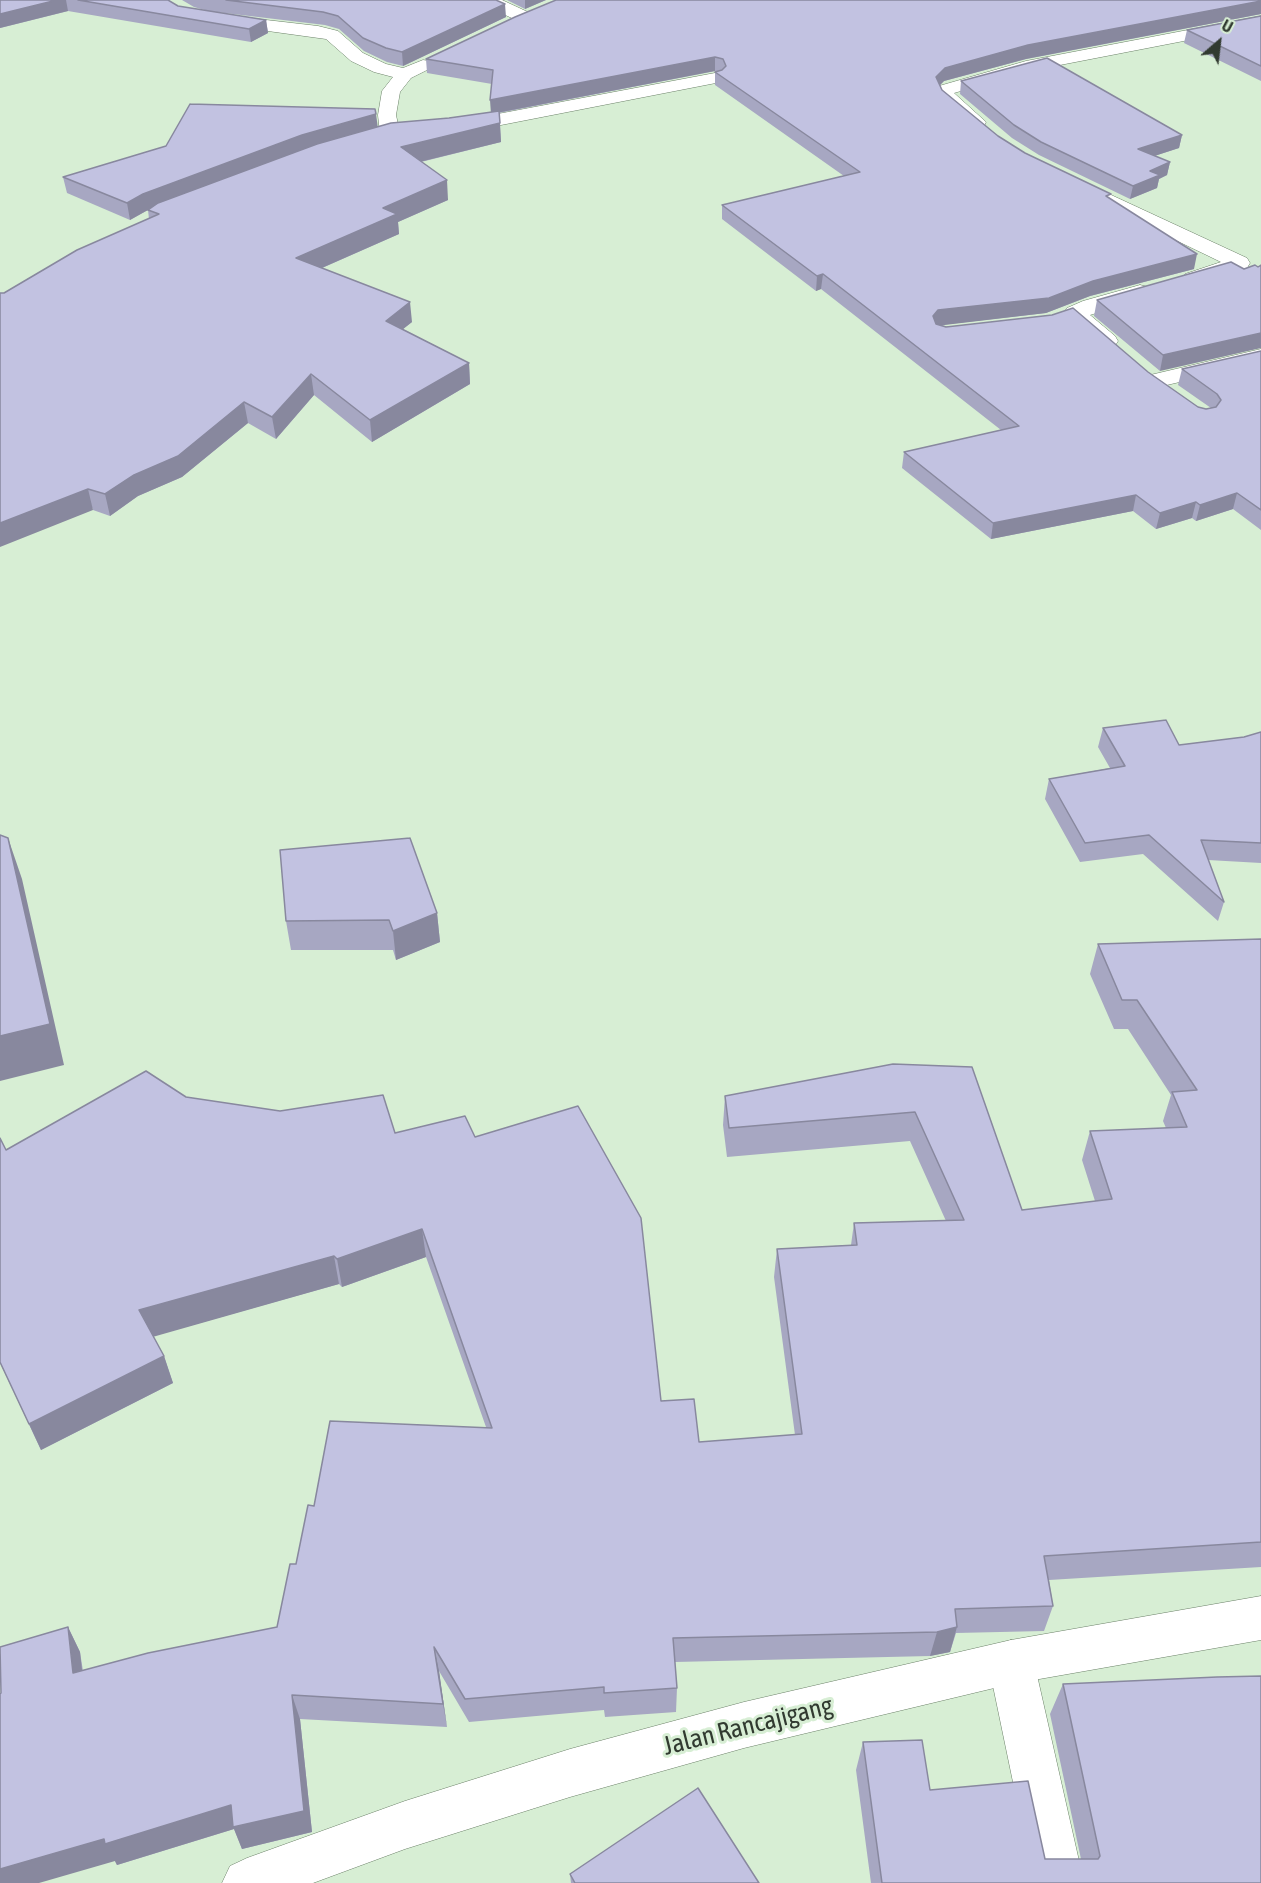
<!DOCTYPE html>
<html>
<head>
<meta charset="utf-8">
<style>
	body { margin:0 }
	#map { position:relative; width:1261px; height:1883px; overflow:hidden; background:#d7eed4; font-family:"Asap Condensed",sans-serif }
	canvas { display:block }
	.north { position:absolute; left:1189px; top:12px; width:60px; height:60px; -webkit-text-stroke:4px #d7eed4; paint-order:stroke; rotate:28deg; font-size:16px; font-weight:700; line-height:24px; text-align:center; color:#313a30 }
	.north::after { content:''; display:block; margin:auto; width:21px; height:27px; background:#313a30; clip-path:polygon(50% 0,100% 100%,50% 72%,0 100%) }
</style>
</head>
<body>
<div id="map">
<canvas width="1261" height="1883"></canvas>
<div class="north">U</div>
</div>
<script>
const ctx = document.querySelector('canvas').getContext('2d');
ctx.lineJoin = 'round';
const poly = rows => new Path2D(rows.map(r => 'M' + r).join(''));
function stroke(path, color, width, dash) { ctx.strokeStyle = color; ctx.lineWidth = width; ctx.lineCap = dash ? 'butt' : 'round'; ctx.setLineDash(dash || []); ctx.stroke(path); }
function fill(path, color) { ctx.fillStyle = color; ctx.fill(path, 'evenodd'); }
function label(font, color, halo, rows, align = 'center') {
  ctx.font = font + ' "Asap Condensed",sans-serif'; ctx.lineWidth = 6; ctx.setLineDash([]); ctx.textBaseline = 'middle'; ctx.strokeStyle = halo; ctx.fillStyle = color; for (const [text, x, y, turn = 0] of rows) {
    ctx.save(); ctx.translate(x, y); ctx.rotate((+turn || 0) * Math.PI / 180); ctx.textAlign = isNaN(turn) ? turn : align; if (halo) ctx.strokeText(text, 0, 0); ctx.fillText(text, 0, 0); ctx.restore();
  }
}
const minor = poly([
	[480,0,502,0,530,13,533,17,530,21,518,21,482,4,480,0],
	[223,15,318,26,338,31,363,53,386,64,403,68,423,60,429,61,432,65,429,69,411,78,400,92,396,115,400,134,397,138,390,140,383,138,380,134,378,115,382,91,393,77,374,72,351,61,326,39,217,24,214,20,217,16,223,15],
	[1261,16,1261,26,1029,71,954,93,986,122,984,126,977,128,970,126,936,95,939,86,1026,61,1261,16],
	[715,73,721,74,724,78,721,82,455,134,448,132,446,128,448,124,455,122,715,73],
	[1081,181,1247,258,1250,263,1247,268,1201,284,1193,285,1185,284,1182,279,1185,274,1221,262,1074,191,1071,187,1074,183,1081,181],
	[1140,285,1148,287,1151,292,1148,297,1090,315,1115,336,1118,341,1115,346,1107,348,1099,346,1064,313,1067,308,1083,301,1140,285],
	[1261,349,1261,363,1154,388,1146,386,1142,381,1146,376,1261,349],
	[1011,1640,1027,1646,1034,1662,1084,1883,1034,1883,988,1662,995,1646,1011,1640]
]);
const secondary = poly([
	[1261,1596,1261,1640,1011,1684,744,1748,570,1797,405,1849,313,1883,222,1883,230,1866,247,1858,405,1801,570,1749,744,1702,1011,1640,1261,1596]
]);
stroke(minor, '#6c8169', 1);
stroke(secondary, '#6c8169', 1);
fill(minor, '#fff');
fill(secondary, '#fff');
fill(poly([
	[0,0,168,0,178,6,266,20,268,33,251,42,68,11,0,28],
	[182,0,496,0,506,17,403,66,387,62,364,51,339,29,325,25,208,11,194,7],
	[507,0,546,0,525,9],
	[1261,0,1261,14,1026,59,944,81,940,85,942,90,998,136,1025,153,1110,199,1194,269,1090,296,1046,313,941,325,1148,372,1198,407,1206,409,1211,408,1178,385,1182,369,1261,351,1261,530,1233,509,1196,521,1192,518,1156,529,1133,511,991,539,902,468,904,452,1001,430,821,289,816,291,722,219,722,205,844,176,715,85,715,72,717,71,715,71,499,113,501,142,421,162,448,200,398,222,399,234,322,268,412,322,403,329,469,363,470,384,372,442,314,395,276,439,248,423,182,477,138,496,110,516,93,510,4,293,149,219,148,210,130,220,67,193,63,177,375,109,377,127,449,118,491,112,492,84,427,73,426,59],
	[1261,16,1261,81,1184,43,1187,30],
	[961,81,1182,135,1179,148,1154,156,1170,162,1167,175,1159,179,1157,188,1130,199,1039,155,1012,138,960,94],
	[1258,267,1160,371,1094,316,1097,300],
	[1103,728,1179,745,1244,737,1261,732,1261,863,1208,860,1224,902,1218,921,1143,854,1080,862,1045,799,1049,779,1110,768,1098,747],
	[437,913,440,942,396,960,393,950,291,950,286,921],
	[1261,939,1261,1567,1049,1580,1053,1606,1044,1631,956,1633,950,1652,930,1656,675,1662,677,1688,676,1712,605,1717,604,1710,469,1722,439,1671,447,1727,300,1719,312,1832,242,1849,234,1829,117,1865,115,1861,68,1627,80,1652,83,1671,277,1627,314,1506,486,1427,426,1257,342,1287,339,1284,153,1336,164,1356,173,1383,41,1450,0,1363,6,1150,186,1097,395,1133,475,1137,661,1401,699,1442,795,1435,774,1277,777,1249,851,1245,854,1223,946,1221,910,1141,727,1157,723,1125,725,1096,893,1064,1022,1210,1095,1201,1082,1160,1090,1131,1166,1128,1163,1121,1171,1095,1128,1029,1114,1029,1090,974,1098,944],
	[1063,1684,1261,1883,871,1883,856,1770,863,1742,930,1790,1045,1859,1081,1859,1050,1714],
	[570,1874,759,1883,571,1883]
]), '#a7a7c2');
fill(poly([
	[57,0,66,0,68,11,0,28,0,14],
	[525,0,546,0,525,9],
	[1261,1,1261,14,1026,59,944,81,934,91,936,77,945,68,1028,45],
	[505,4,506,17,403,66,402,52],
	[266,20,268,33,251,42,249,29],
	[715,57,715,71,491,114,490,100],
	[376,114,378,129,304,151,146,211,130,220,127,203,143,194,302,135],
	[500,123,501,142,403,166,401,147],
	[1182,135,1179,148,1136,162,1138,149],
	[1170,162,1167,175,1159,179,1157,188,1130,199,1133,186,1150,171],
	[447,180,448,200,398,222,399,234,299,278,296,258,383,208],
	[1197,254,1194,269,1090,296,1046,313,936,326,933,316,938,310,1093,281],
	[823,274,821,289,816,291,817,276],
	[410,302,412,322,388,341,386,321],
	[1261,333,1261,348,1160,371,1163,355],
	[469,363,470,384,372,442,370,420],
	[311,374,314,395,276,439,272,417],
	[244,402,248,423,182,477,138,496,110,516,105,494],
	[88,489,93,510,0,547,0,523],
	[1237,493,1233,509,1196,521,1200,505],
	[1136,495,1133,511,991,539,993,523],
	[1196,502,1192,518,1156,529,1160,513],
	[8,838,22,879,64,1065,0,1081,0,1036],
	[437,913,440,942,396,960,393,931],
	[422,1229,426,1257,342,1287,337,1259],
	[334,1256,339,1284,149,1338,139,1310],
	[164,1356,173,1383,41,1450,29,1424],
	[68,1627,80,1652,85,1697,73,1673],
	[957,1627,950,1652,930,1656,937,1632],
	[434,1647,439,1671,447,1727,443,1704],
	[292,1695,300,1719,312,1832,242,1849,234,1829,117,1865,115,1861,39,1883,0,1883,0,1869]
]), '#88889e');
const building = poly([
	[0,0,57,0,0,14,0,0],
	[78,0,168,0,178,6,266,20,249,29,78,0],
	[226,0,496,0,505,4,402,52,386,48,363,38,338,16,323,12,226,0],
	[556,0,1261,0,1261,1,1028,45,945,68,936,77,942,90,998,136,1025,153,1111,194,1106,196,1197,254,1093,281,1049,298,938,310,933,316,936,324,946,327,1052,315,1073,308,1148,372,1198,407,1206,409,1216,407,1221,400,1217,394,1182,369,1261,351,1261,510,1237,493,1200,505,1196,502,1160,513,1136,495,993,523,904,452,1019,426,823,274,817,276,722,205,860,172,715,72,722,70,726,66,723,59,715,57,490,100,493,70,426,59,515,17,556,0],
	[1261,16,1261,66,1187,30,1261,16],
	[1047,58,1182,135,1138,149,1170,162,1150,171,1160,175,1133,186,1041,142,1014,125,961,81,1047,58],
	[190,104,375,109,376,114,302,135,143,194,127,203,63,177,166,146,190,104],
	[499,111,500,123,401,147,447,180,383,208,397,214,296,258,410,302,386,321,469,363,370,420,311,374,272,417,244,402,178,456,134,475,105,494,88,489,0,523,0,293,4,293,77,250,159,214,148,210,158,203,317,144,391,123,449,118,499,111],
	[1231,262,1244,269,1255,265,1258,267,1261,265,1261,333,1163,355,1097,300,1231,262],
	[1166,720,1179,745,1244,737,1261,732,1261,843,1201,840,1224,902,1149,835,1085,843,1049,779,1125,766,1103,728,1166,720],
	[0,835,8,838,50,1024,0,1036,0,835],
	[410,838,437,913,393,931,389,920,286,921,280,850,410,838],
	[1261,939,1261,1542,1044,1556,1053,1606,955,1609,957,1627,937,1632,673,1638,677,1688,604,1693,604,1687,465,1699,434,1647,443,1704,292,1695,304,1811,233,1827,231,1805,105,1844,104,1839,0,1869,0,1694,1,1693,0,1647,68,1627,73,1673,148,1653,277,1627,290,1564,296,1564,308,1505,314,1506,330,1421,492,1428,422,1229,337,1259,334,1256,139,1310,164,1356,29,1424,0,1362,0,1138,6,1150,146,1071,186,1097,280,1111,383,1095,395,1133,465,1116,475,1137,578,1106,641,1218,661,1401,694,1399,699,1442,802,1434,777,1249,857,1245,854,1223,964,1220,915,1112,729,1128,725,1096,893,1064,972,1067,1022,1210,1112,1199,1090,1131,1187,1127,1172,1092,1197,1090,1137,1000,1122,1000,1098,944,1261,939],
	[1261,1676,1261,1883,882,1883,863,1742,922,1740,930,1790,1028,1781,1045,1859,1098,1859,1100,1856,1063,1684,1217,1677,1261,1676],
	[698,1788,759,1883,575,1883,570,1874,698,1788]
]);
fill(building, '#c2c2e1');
stroke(building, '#88889e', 1.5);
label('26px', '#313a30', '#d7eed4', [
	["Jalan Rancajigang",748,1726,-14]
]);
</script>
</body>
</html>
